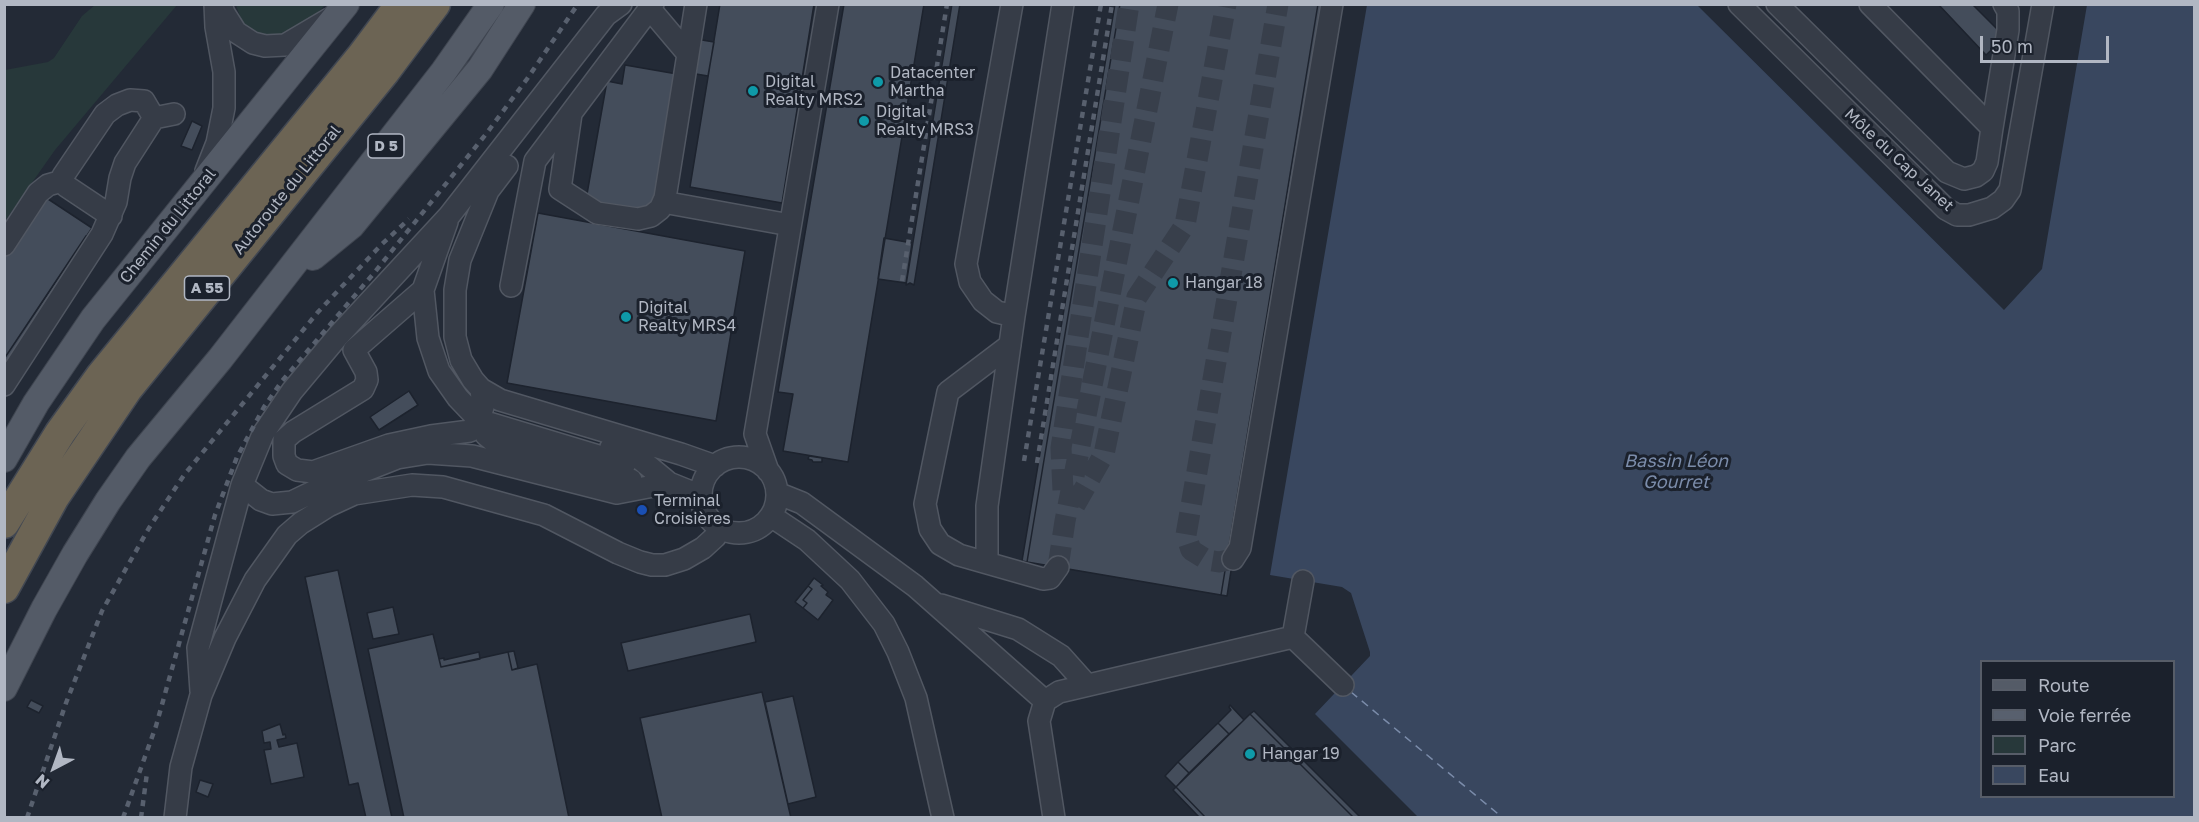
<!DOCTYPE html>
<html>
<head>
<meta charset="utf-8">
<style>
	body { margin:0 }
	#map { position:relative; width:2199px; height:822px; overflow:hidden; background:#232a36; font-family:"Golos Text",sans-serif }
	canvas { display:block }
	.frame { position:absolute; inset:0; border:6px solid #b1b7c3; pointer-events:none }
	.legend { position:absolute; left:1980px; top:660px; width:195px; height:138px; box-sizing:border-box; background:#1b212c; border:2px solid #575d68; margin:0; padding:8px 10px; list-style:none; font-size:18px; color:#b1b7c3 }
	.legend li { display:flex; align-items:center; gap:12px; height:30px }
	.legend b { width:30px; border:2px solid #575d68 }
	.north { position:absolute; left:24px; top:738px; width:60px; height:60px; -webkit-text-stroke:4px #1b212c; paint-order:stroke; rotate:221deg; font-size:16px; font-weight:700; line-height:24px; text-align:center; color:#b1b7c3 }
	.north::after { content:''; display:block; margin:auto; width:21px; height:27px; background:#b1b7c3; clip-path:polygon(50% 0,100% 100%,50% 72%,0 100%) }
	.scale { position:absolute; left:1980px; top:36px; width:129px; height:27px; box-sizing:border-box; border:3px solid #b1b7c3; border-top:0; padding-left:8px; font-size:18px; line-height:21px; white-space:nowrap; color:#b1b7c3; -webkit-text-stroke:4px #1b212c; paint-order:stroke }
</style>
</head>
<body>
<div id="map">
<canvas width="2199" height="822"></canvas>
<div class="frame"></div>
<ul class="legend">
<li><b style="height:8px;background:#545b67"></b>Route</li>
<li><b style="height:8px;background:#58606e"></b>Voie ferrée</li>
<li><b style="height:16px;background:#27383a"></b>Parc</li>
<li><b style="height:16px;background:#39475f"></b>Eau</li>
</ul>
<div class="north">N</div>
<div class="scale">50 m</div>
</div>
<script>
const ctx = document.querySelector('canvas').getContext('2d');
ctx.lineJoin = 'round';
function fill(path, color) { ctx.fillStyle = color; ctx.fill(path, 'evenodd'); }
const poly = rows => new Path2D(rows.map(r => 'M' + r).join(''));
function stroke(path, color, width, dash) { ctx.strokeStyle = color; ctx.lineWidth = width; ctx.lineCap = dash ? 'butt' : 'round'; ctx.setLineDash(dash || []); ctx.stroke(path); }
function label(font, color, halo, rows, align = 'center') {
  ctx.font = font + ' "Golos Text",sans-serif'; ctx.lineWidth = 6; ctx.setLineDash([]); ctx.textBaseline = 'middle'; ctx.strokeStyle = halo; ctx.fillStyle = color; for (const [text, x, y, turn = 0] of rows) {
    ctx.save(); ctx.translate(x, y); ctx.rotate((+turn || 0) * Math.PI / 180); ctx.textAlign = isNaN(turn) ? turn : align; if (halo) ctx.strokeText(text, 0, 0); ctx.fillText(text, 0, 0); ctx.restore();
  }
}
fill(poly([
	[95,5,177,5,55,150,5,221,5,70,48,62,54,58,82,16],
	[236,5,325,5,305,26,280,36,269,36,257,34,248,28,242,22]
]), '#27383a');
fill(poly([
	[1367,5,1697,5,2004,310,2042,269,2087,5,2194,5,2194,817,1418,817,1315,714,1370,656,1370,652,1351,593,1342,587,1270,575],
	[1982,662,2174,662,2174,796,1982,796]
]), '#39475f');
stroke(poly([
	[1351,692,1503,818]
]), '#7b8caa', 1.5, [8, 6]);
const building = poly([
	[720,4,814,4,782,203,690,187,720,4],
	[844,4,924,4,848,462,783,451,793,394,778,392,844,4],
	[952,4,960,4,914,285,910,283,906,285,952,4],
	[1115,4,1120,4,1027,562,1022,561,1115,4],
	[1120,4,1318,4,1221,595,1027,562,1120,4],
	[1318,4,1321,4,1227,596,1221,595,1318,4],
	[1938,4,1972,4,2005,37,1986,55,1938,4],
	[696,39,714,42,708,76,690,73,696,39],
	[625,65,677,74,655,202,639,212,600,206,587,194,607,81,622,84,625,65],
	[192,121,202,126,192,150,181,146,192,121],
	[45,197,92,228,4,359,4,258,45,197],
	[538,213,745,251,716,421,507,383,538,213],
	[86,236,90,239,4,368,4,359,86,236],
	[884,238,912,243,906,283,878,279,884,238],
	[409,391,418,405,379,430,370,417,409,391],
	[809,456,822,458,822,462,813,462,812,460,808,459,809,456],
	[338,570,392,818,366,818,358,783,349,785,305,577,338,570],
	[814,578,823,585,821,586,828,592,826,595,833,600,818,620,803,608,807,603,803,600,812,589,808,586,814,578],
	[808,586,812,589,803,600,807,603,803,608,795,602,808,586],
	[393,607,399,634,373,639,367,613,393,607],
	[750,614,756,642,628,671,621,643,750,614],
	[433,634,441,667,508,652,512,670,537,664,569,818,404,818,368,649,433,634],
	[514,651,518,668,512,670,508,652,514,651],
	[479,652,480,659,441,667,439,659,444,658,444,660,479,652],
	[762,692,791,818,662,818,640,718,762,692],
	[793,696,816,797,788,804,765,702,793,696],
	[31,700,43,706,39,713,27,707,31,700],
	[1230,705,1244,720,1229,734,1218,723,1231,710,1229,707,1230,705],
	[1254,711,1361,818,1354,818,1250,714,1254,711],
	[1250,714,1354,818,1206,818,1176,787,1250,714],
	[1218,723,1229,734,1189,773,1178,762,1218,723],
	[280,724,283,735,285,734,286,738,277,740,279,747,297,743,304,777,271,784,264,750,271,749,270,742,264,743,262,731,280,724],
	[1178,762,1189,773,1176,787,1165,776,1178,762],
	[200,780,213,784,208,797,196,792,200,780],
	[1176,787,1206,818,1200,818,1173,790,1176,787]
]);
fill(building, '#444d5b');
stroke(building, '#1d232e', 1.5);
stroke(poly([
	[1063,490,1061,448,1129,4],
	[1075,505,1104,454,1137,297,1185,225,1226,4],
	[1233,559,1219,562,1207,560,1191,550,1186,535,1278,4],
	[1058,567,1065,521,1168,4]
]), '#383f4b', 21, [21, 10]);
const minor = poly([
	[221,4,224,13,236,32,253,43,265,46,285,45,329,19],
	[621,4,606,15,449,216,338,336,292,391,263,434,242,485,261,500,272,504,292,502,321,488,397,458,428,453,472,456,617,493,669,483],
	[1012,4,966,264,970,282,983,301,997,312,1014,316],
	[1739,4,1946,209,1957,215,1969,215,1992,208,2003,200,2010,190,2043,4],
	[1777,4,1947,172,1964,179,1976,176,1983,171,1987,162,1992,128,1870,4],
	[650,9,688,54],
	[571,114,560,189,597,213,638,219,651,216,660,209,665,198,696,4],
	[1992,128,2008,30,2008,11,2004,4],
	[507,166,488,191,460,260,455,290,455,337,461,360,473,380,481,389,500,400,681,454,715,466],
	[206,171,217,143,224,108,224,72,216,27,215,4],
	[663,202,790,225],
	[111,216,66,186,62,181,63,176,105,114,117,105,130,100,144,101,154,118],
	[447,222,423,290,428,338,439,371,458,398,479,420,486,435,498,445,622,480,631,480],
	[4,245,38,193,48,185,62,181],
	[511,286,535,161,653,4],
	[423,290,354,350,366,372,367,380,363,389,293,432,284,440,284,456,287,464,297,470,313,472,389,445,431,436,470,431,479,420,483,407,481,389],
	[1010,345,948,392,925,504,930,529,940,544,959,555,1043,579,1050,578,1058,567],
	[4,385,102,234,116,202,120,178,125,163,154,118,174,114],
	[479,420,625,464],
	[611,447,634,454,669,483,701,496],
	'701 495a38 38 0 1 1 76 0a38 38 0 1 1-76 0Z',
	[768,471,755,434,828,4],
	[777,493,802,503,915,586,1045,701],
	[771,516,807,540,850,580,884,624,898,652,916,698,943,818],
	[1233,559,1240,548,1332,4],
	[987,562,987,506,1014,316,1063,4],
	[941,605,1018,629,1061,656,1087,685],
	[1293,637,1303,581],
	[201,691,198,648,242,485],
	[175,818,181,767,201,695,225,638,255,580,287,535,301,523,328,506,354,494,412,485,443,487,544,515,618,553,640,562,652,565,665,565,684,559,703,548,715,537,721,528],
	[1054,818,1039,721,1045,701,1059,692,1293,637,1343,685]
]);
const major = poly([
	[313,257,351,226,480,69,522,4],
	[4,459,36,403,93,319,346,4],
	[4,688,44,609,75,554,108,501,138,458,220,359,335,211,444,71,491,4]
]);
const highway = poly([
	[4,523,60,433,101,376,362,56,401,4],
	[4,588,54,497,127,389,385,71,435,4]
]);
stroke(minor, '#515762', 24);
stroke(major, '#3f4550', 28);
stroke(highway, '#414752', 33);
stroke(minor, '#363c47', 21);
stroke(major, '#545b67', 26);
stroke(highway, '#6c6454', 30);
stroke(poly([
	[902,281,947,4],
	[1024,461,1101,4],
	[1037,463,1112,4],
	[27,818,66,703,102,611,149,528,184,475,318,312,381,245,409,219],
	[123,818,156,726,215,515,237,457,264,407,282,381,374,273,486,134,527,79,578,4],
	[141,818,147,773]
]), '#58606e', 4.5, [6, 6]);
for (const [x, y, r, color] of [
	[878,82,6,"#0f9aa8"],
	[753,91,6,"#0f9aa8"],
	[864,121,6,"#0f9aa8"],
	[1173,283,6,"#0f9aa8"],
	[626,317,6,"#0f9aa8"],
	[642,510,6,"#1a4fb4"],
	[1250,754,6,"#0f9aa8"]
]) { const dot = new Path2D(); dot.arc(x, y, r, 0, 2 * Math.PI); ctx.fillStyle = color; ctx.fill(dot); stroke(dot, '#1b212c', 2); }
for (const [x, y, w] of [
	[386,146,36],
	[207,288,45]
]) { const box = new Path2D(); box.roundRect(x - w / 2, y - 12, w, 24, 4.5); ctx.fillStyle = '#1b212c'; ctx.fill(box); stroke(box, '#b1b7c3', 1.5); }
label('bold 15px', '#b1b7c3', null, [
	["D 5",386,146],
	["A 55",207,288]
]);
label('16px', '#b1b7c3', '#1b212c', [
	["Datacenter",890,73],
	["Martha",890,91],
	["Digital",765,82],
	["Realty MRS2",765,100],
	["Digital",876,112],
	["Realty MRS3",876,130],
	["Hangar 18",1185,283],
	["Digital",638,308],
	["Realty MRS4",638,326],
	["Terminal",654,501],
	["Croisières",654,519],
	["Hangar 19",1262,754]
], 'left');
label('16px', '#b1b7c3', '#1b212c', [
	["Môle du Cap Janet",1899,160,43],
	["Autoroute du Littoral",287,190,-51],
	["Chemin du Littoral",168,226,-51]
]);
label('italic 18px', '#7b8caa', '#1b212c', [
	["Bassin Léon",1676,461],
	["Gourret",1676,482]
]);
</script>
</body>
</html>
